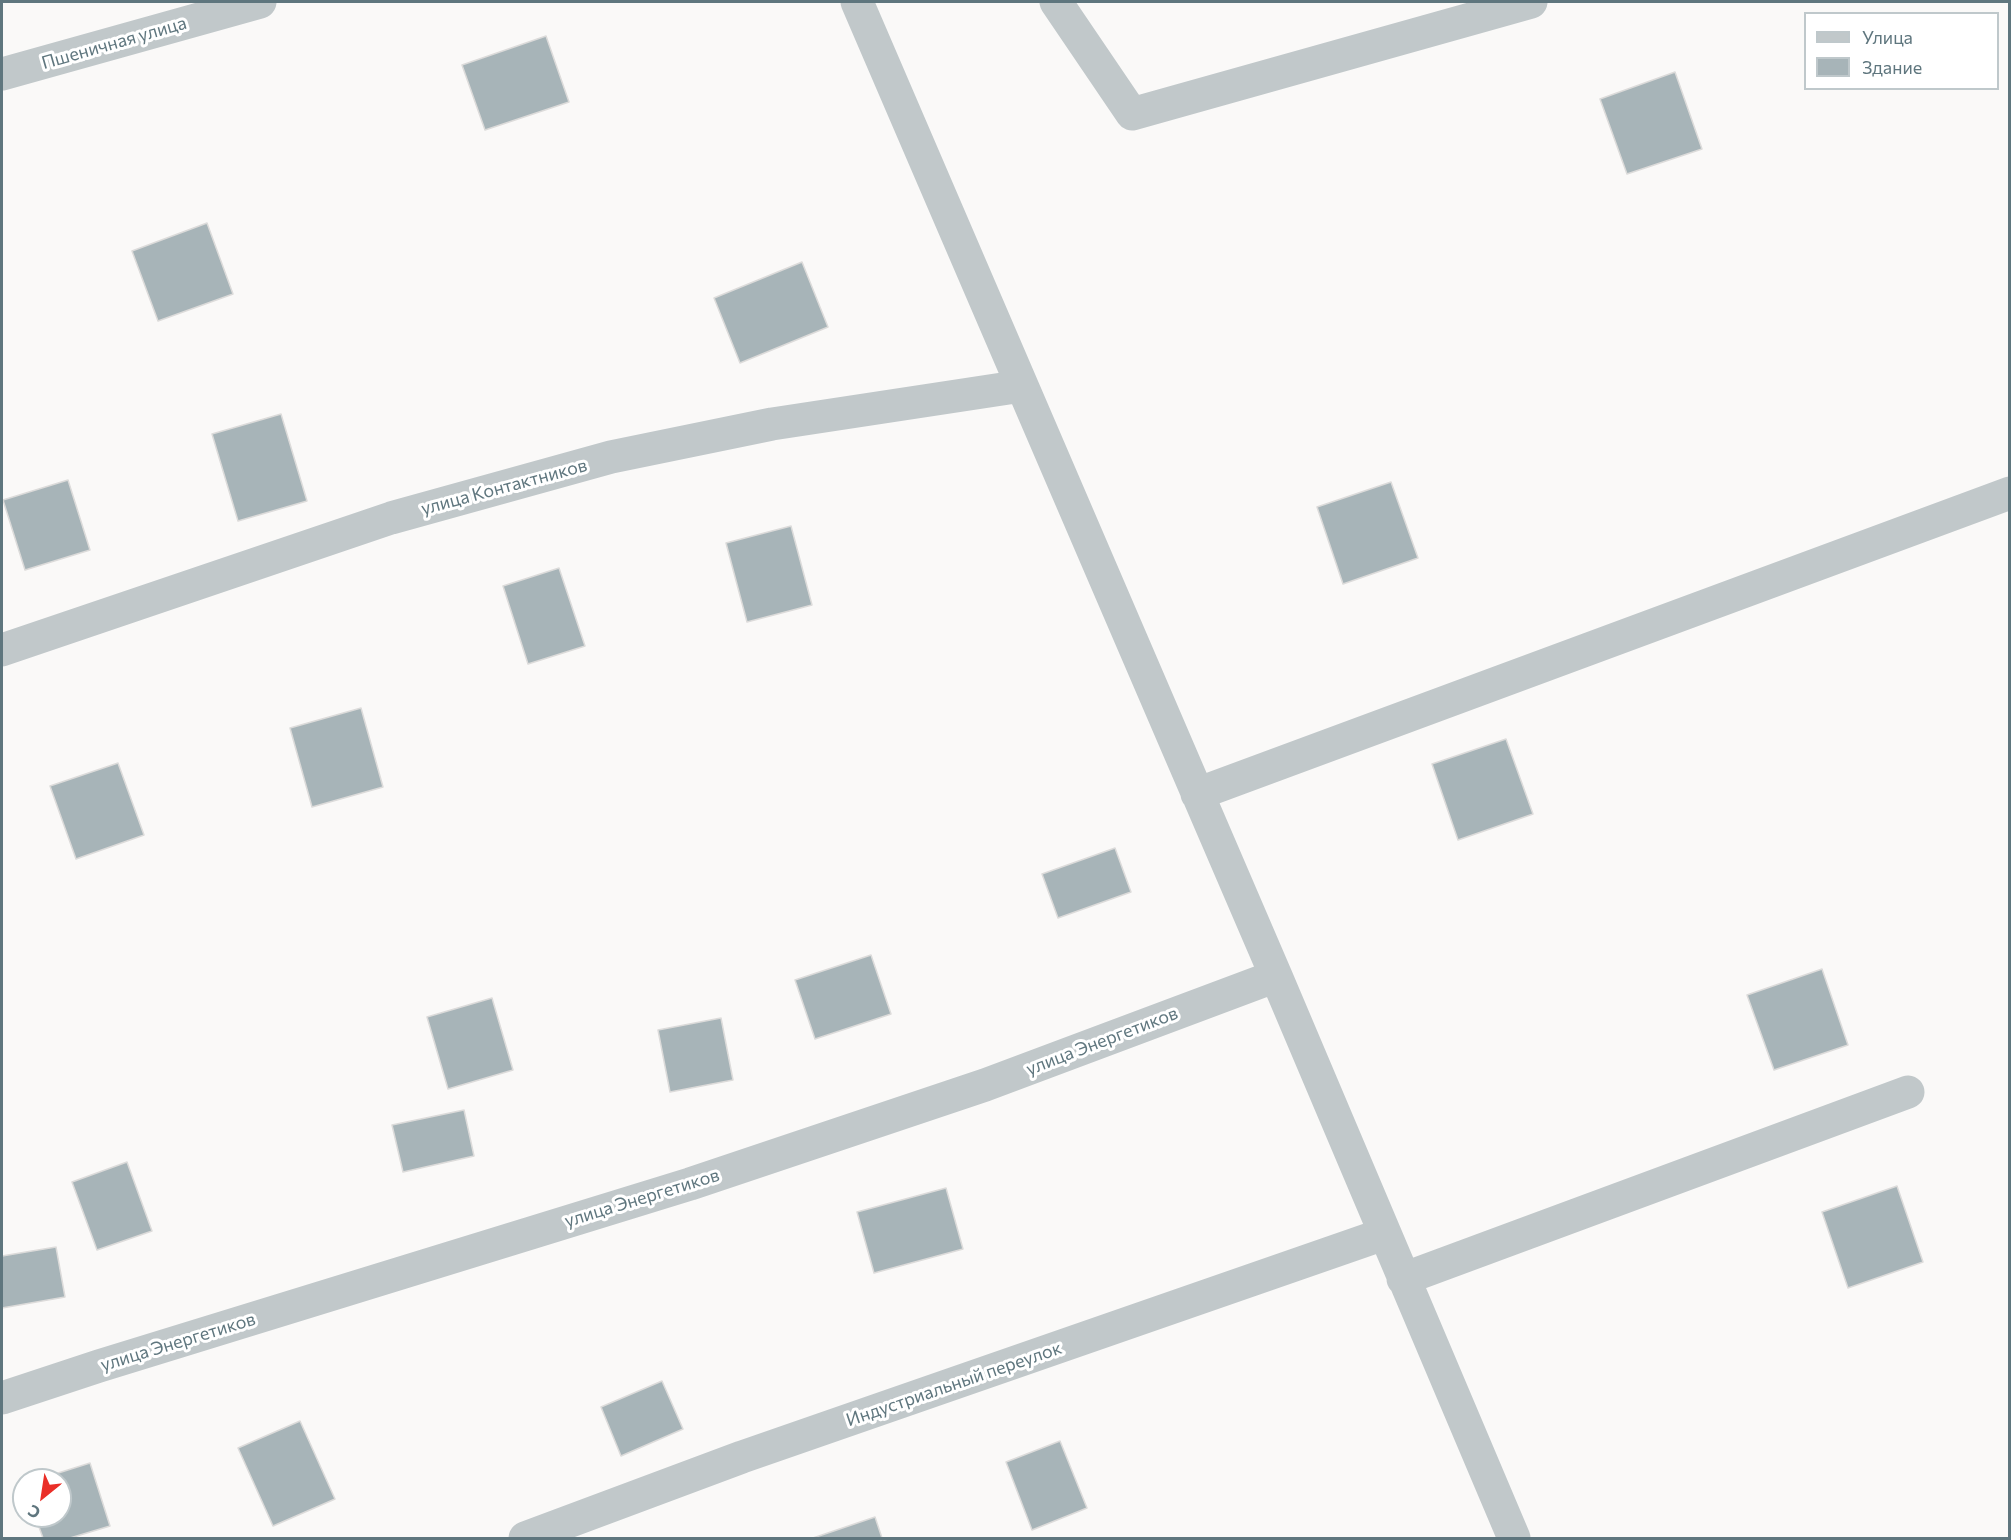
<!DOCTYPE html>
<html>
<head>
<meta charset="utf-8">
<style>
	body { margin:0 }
	#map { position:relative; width:2011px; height:1540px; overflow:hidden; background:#faf9f8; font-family:Commissioner,sans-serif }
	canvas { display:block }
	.frame { position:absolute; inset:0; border:3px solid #5f767e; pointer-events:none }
	.legend { position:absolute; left:1804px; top:12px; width:195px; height:78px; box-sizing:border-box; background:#fff; border:2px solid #bfc8cb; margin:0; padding:8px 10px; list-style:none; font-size:18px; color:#5f767e }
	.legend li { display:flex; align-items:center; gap:12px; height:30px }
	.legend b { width:30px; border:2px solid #bfc8cb }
	.north { position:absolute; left:12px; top:1468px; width:60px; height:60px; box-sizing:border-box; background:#fff; border:2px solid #bfc8cb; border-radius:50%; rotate:210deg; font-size:16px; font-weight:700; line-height:24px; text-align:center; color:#5f767e }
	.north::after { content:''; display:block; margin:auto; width:21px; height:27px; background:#ea2f28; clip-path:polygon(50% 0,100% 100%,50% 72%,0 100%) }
</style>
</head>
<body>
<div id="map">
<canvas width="2011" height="1540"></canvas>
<div class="frame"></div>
<ul class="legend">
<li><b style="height:8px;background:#c1c8ca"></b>Улица</li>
<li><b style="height:16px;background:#a7b4b8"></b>Здание</li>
</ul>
<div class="north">С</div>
</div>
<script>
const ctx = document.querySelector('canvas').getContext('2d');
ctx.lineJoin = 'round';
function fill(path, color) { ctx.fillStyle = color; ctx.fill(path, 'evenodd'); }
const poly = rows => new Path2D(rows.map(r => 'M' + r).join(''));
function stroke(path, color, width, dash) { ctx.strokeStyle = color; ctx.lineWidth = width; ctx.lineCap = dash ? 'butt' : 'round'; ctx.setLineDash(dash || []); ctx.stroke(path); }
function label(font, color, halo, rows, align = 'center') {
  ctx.font = font + ' Commissioner,sans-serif'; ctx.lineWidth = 6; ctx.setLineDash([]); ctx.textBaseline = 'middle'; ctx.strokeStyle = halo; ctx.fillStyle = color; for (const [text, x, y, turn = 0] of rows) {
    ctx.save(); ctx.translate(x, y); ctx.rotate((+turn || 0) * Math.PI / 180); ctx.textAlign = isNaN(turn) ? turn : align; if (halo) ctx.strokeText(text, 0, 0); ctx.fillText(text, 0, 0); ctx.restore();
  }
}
const building = poly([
	[546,36,569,102,485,130,462,65,546,36],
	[1675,72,1702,149,1627,174,1600,99,1675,72],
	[207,223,233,294,158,321,132,251,207,223],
	[802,262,828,327,740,363,714,298,802,262],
	[281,414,307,501,238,521,212,434,281,414],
	[68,480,90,550,25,570,3,500,68,480],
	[1391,482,1418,558,1343,584,1317,507,1391,482],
	[791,526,812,605,747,622,726,543,791,526],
	[559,568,585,646,528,664,503,586,559,568],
	[361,708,383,787,312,807,290,728,361,708],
	[1506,739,1533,814,1458,840,1432,764,1506,739],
	[118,763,144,835,76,859,50,786,118,763],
	[1115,848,1131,892,1058,918,1042,874,1115,848],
	[871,955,891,1014,815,1039,795,980,871,955],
	[1822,969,1848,1045,1774,1070,1747,995,1822,969],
	[492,998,513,1070,448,1089,427,1017,492,998],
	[721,1018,733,1080,670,1092,658,1030,721,1018],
	[464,1110,474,1156,403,1172,392,1125,464,1110],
	[127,1162,152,1231,97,1250,72,1182,127,1162],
	[1897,1186,1923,1262,1848,1288,1822,1212,1897,1186],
	[946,1188,963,1249,874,1273,857,1212,946,1188],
	[56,1247,65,1297,2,1308,2,1256,56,1247],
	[662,1381,683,1429,621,1456,601,1407,662,1381],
	[300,1421,335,1499,273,1526,238,1448,300,1421],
	[1060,1441,1087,1508,1032,1530,1006,1462,1060,1441],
	[90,1463,110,1526,70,1538,43,1538,35,1516,60,1516,60,1480,36,1480,90,1463],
	[875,1517,882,1538,813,1538,875,1517]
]);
fill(building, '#a7b4b8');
stroke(building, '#dcdbda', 1.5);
stroke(poly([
	[857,2,1276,976,1514,1538],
	[1056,2,1132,114,1531,2],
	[2,74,260,2],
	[2,650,391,518,611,457,772,424,1022,386],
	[1197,794,2010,493],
	[1403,1279,1908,1092],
	[2,1398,99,1366,690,1184,985,1085,1276,976],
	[525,1538,742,1457,1384,1234]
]), '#c1c8ca', 33);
label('18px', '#5f767e', '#fff', [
	["Пшеничная улица",114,43,-16],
	["улица Контактников",504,487,-15],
	["улица Энергетиков",1102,1041,-21],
	["улица Энергетиков",642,1198,-17],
	["улица Энергетиков",178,1342,-17],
	["Индустриальный переулок",954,1384,-19]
]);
</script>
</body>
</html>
